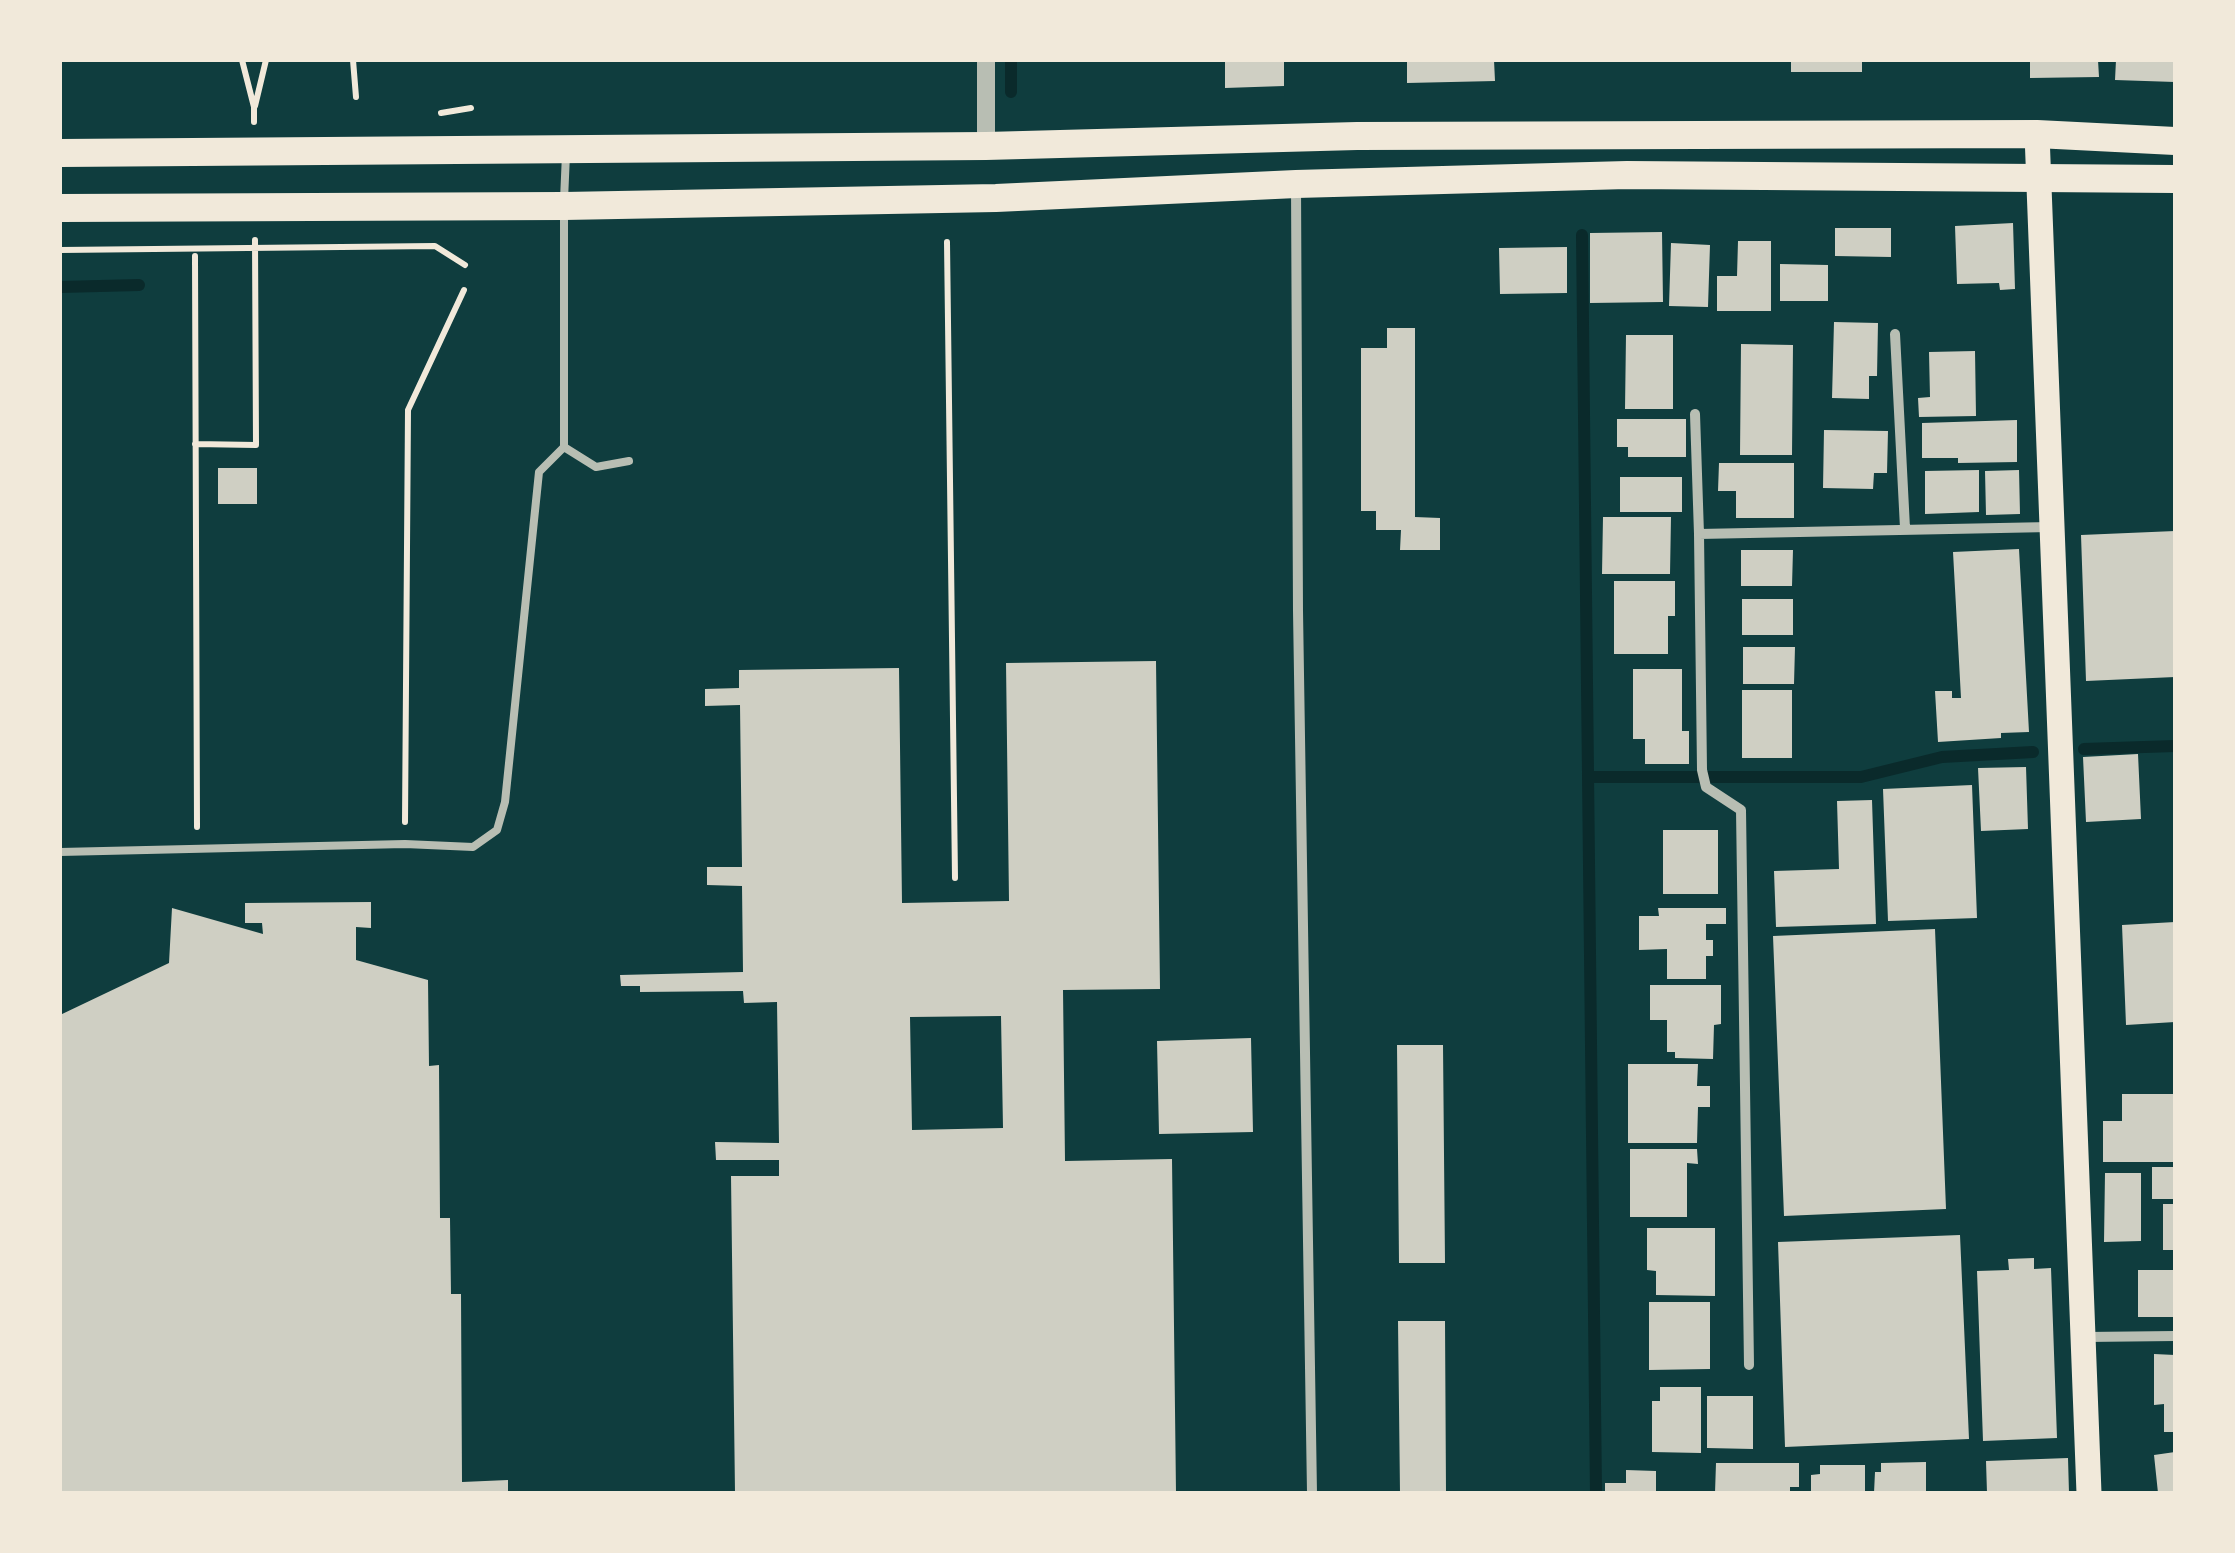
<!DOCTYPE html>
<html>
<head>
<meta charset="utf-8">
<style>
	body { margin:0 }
	#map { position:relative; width:2235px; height:1553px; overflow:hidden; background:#0f3d3e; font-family:Barlow,sans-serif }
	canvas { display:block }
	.frame { position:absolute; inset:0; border:62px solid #f1e9da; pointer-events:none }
</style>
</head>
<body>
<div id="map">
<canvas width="2235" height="1553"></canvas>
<div class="frame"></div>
</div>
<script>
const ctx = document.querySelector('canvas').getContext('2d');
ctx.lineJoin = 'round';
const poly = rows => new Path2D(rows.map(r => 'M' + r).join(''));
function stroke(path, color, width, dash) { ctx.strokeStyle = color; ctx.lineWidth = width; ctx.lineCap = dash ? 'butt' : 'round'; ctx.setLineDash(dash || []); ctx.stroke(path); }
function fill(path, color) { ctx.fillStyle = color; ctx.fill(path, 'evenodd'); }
stroke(poly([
	[1011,92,1011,60],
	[1582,235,1596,1493],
	[60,287,139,285],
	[2084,749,2175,746],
	[1588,777,1861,777,1942,757,2033,752]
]), '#0a2a2b', 12);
fill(poly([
	[1225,60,1284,60,1284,86,1225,88],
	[1407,60,1494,60,1495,81,1407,83],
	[1791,60,1862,60,1862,72,1791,72],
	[2030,60,2098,60,2099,77,2030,78],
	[2116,60,2175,60,2175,82,2115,80],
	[2013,223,2015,289,2000,290,1999,283,1957,284,1955,226],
	[1835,228,1891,228,1891,257,1835,256],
	[1662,232,1663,302,1590,303,1590,233],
	[1738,241,1771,241,1771,311,1717,311,1717,276,1737,276],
	[1671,243,1710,245,1708,307,1669,306],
	[1567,247,1567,293,1500,294,1499,248],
	[1780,264,1828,265,1828,301,1780,301],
	[1834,322,1878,323,1877,376,1869,376,1869,399,1832,398],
	[1387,328,1415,328,1415,517,1440,518,1440,550,1400,550,1401,530,1376,530,1376,511,1361,511,1361,348,1387,348],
	[1626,335,1673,335,1673,409,1625,409],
	[1741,344,1793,345,1792,455,1740,455],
	[1975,351,1976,416,1919,417,1918,398,1930,397,1929,352],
	[1617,419,1686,419,1686,457,1628,457,1628,447,1617,447],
	[2017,420,2017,462,1958,463,1958,458,1922,458,1922,423],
	[1824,430,1888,431,1887,473,1874,473,1873,489,1823,488],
	[1719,463,1794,463,1794,518,1736,518,1736,491,1718,491],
	[218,468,257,468,257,504,218,504],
	[1979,470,1979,512,1925,514,1925,471],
	[2019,470,2020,514,1986,515,1985,471],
	[1620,477,1682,477,1682,512,1620,512],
	[1603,517,1671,517,1670,574,1602,574],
	[2175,531,2175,677,2086,681,2081,535],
	[2019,549,2029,732,2001,733,2001,738,1938,742,1935,691,1952,691,1952,698,1961,698,1953,552],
	[1741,550,1793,550,1792,586,1741,586],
	[1614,581,1675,581,1675,616,1668,616,1668,654,1614,654],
	[1742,599,1793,599,1793,635,1742,635],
	[1743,647,1795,647,1794,684,1743,684],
	[1156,661,1160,989,1063,990,1065,1161,1172,1159,1176,1493,735,1493,731,1176,779,1176,779,1160,716,1160,715,1142,779,1143,777,1002,744,1003,743,991,640,992,640,986,621,986,620,975,743,972,742,886,707,885,707,867,742,867,740,705,705,706,705,689,739,688,739,670,899,668,902,903,1009,901,1006,663],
	[1001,1016,1003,1128,912,1130,910,1017],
	[1633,669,1682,669,1682,731,1689,731,1689,764,1645,764,1645,739,1633,739],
	[1742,690,1792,690,1792,758,1742,758],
	[2138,754,2141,819,2086,822,2083,757],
	[2026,767,2028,829,1981,831,1978,768],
	[1972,785,1977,918,1888,921,1883,789],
	[1872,800,1876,924,1776,927,1774,871,1839,869,1837,801],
	[1663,830,1718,830,1718,894,1663,894],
	[371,902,371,928,356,927,356,960,428,980,429,1066,439,1065,440,1218,450,1218,451,1294,461,1294,462,1482,508,1480,508,1493,60,1492,60,1015,169,963,172,908,263,934,262,923,245,923,245,903],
	[1658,908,1726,908,1726,924,1706,924,1706,940,1713,940,1713,956,1706,956,1706,979,1667,979,1667,949,1639,950,1639,916,1659,916],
	[2175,922,2175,1022,2126,1025,2122,925],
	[1935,929,1946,1209,1784,1216,1773,936],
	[1650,985,1721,985,1721,1024,1714,1025,1713,1059,1675,1058,1675,1052,1667,1052,1667,1020,1650,1020],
	[1251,1038,1253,1132,1159,1134,1157,1041],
	[1397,1045,1443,1045,1445,1263,1399,1263],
	[1628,1064,1698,1064,1697,1086,1710,1086,1710,1107,1698,1107,1697,1143,1628,1143],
	[2122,1094,2175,1094,2175,1162,2103,1162,2103,1121,2122,1121],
	[1630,1149,1697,1149,1698,1164,1687,1163,1687,1217,1630,1217],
	[2152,1167,2175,1167,2175,1199,2152,1199],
	[2105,1173,2141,1173,2141,1241,2104,1242],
	[2163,1204,2175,1204,2175,1250,2163,1250],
	[1647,1228,1715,1228,1715,1296,1656,1295,1656,1271,1647,1270],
	[1960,1235,1969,1439,1785,1447,1778,1242],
	[2034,1258,2034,1269,2051,1268,2057,1438,1983,1441,1977,1271,2009,1270,2008,1259],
	[2138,1270,2175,1270,2175,1317,2138,1317],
	[1649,1302,1710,1302,1710,1369,1649,1370],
	[1398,1321,1445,1321,1446,1493,1400,1493],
	[2154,1354,2175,1355,2175,1432,2164,1432,2164,1404,2154,1405],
	[1660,1387,1701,1387,1701,1453,1652,1452,1652,1401,1660,1401],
	[1707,1396,1753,1396,1753,1449,1707,1448],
	[2175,1452,2175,1493,2158,1493,2154,1455],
	[2068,1458,2069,1493,1987,1493,1986,1461],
	[1926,1462,1926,1493,1874,1493,1875,1472,1881,1472,1881,1463],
	[1716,1463,1799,1463,1799,1487,1790,1487,1790,1493,1715,1493],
	[1820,1465,1865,1465,1865,1493,1811,1493,1811,1475,1820,1474],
	[1626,1470,1656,1471,1656,1493,1605,1493,1605,1483,1626,1483]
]), '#cfcfc3');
stroke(poly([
	[242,60,254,107,254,122],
	[353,60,356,97],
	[255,106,266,60],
	[441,113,471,108],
	[947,242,955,878],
	[60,250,435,246,465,265],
	[195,256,197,827],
	[195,444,256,445,255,240],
	[405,822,408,410,464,290]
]), '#f1e9da', 6);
stroke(poly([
	[564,200,566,154],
	[564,447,596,467,629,461],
	[60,852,405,844,473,847,497,830,505,802,539,472,564,447,564,214]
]), '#b8beb3', 8);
stroke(poly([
	[1296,184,1298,611,1312,1493],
	[1895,334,1905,528],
	[1695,414,1699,534],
	[2086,1337,2175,1336],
	[1749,1365,1741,810,1706,787,1702,770,1699,534,2050,527]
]), '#b8beb3', 10);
stroke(poly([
	[986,60,986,146]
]), '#b8beb3', 18);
stroke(poly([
	[2037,134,2089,1493]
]), '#f1e9da', 25);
stroke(poly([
	[60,153,986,146,1357,136,2037,134,2175,141],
	[60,208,564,206,996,198,1296,184,1627,175,2175,179]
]), '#f1e9da', 28);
</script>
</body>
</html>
